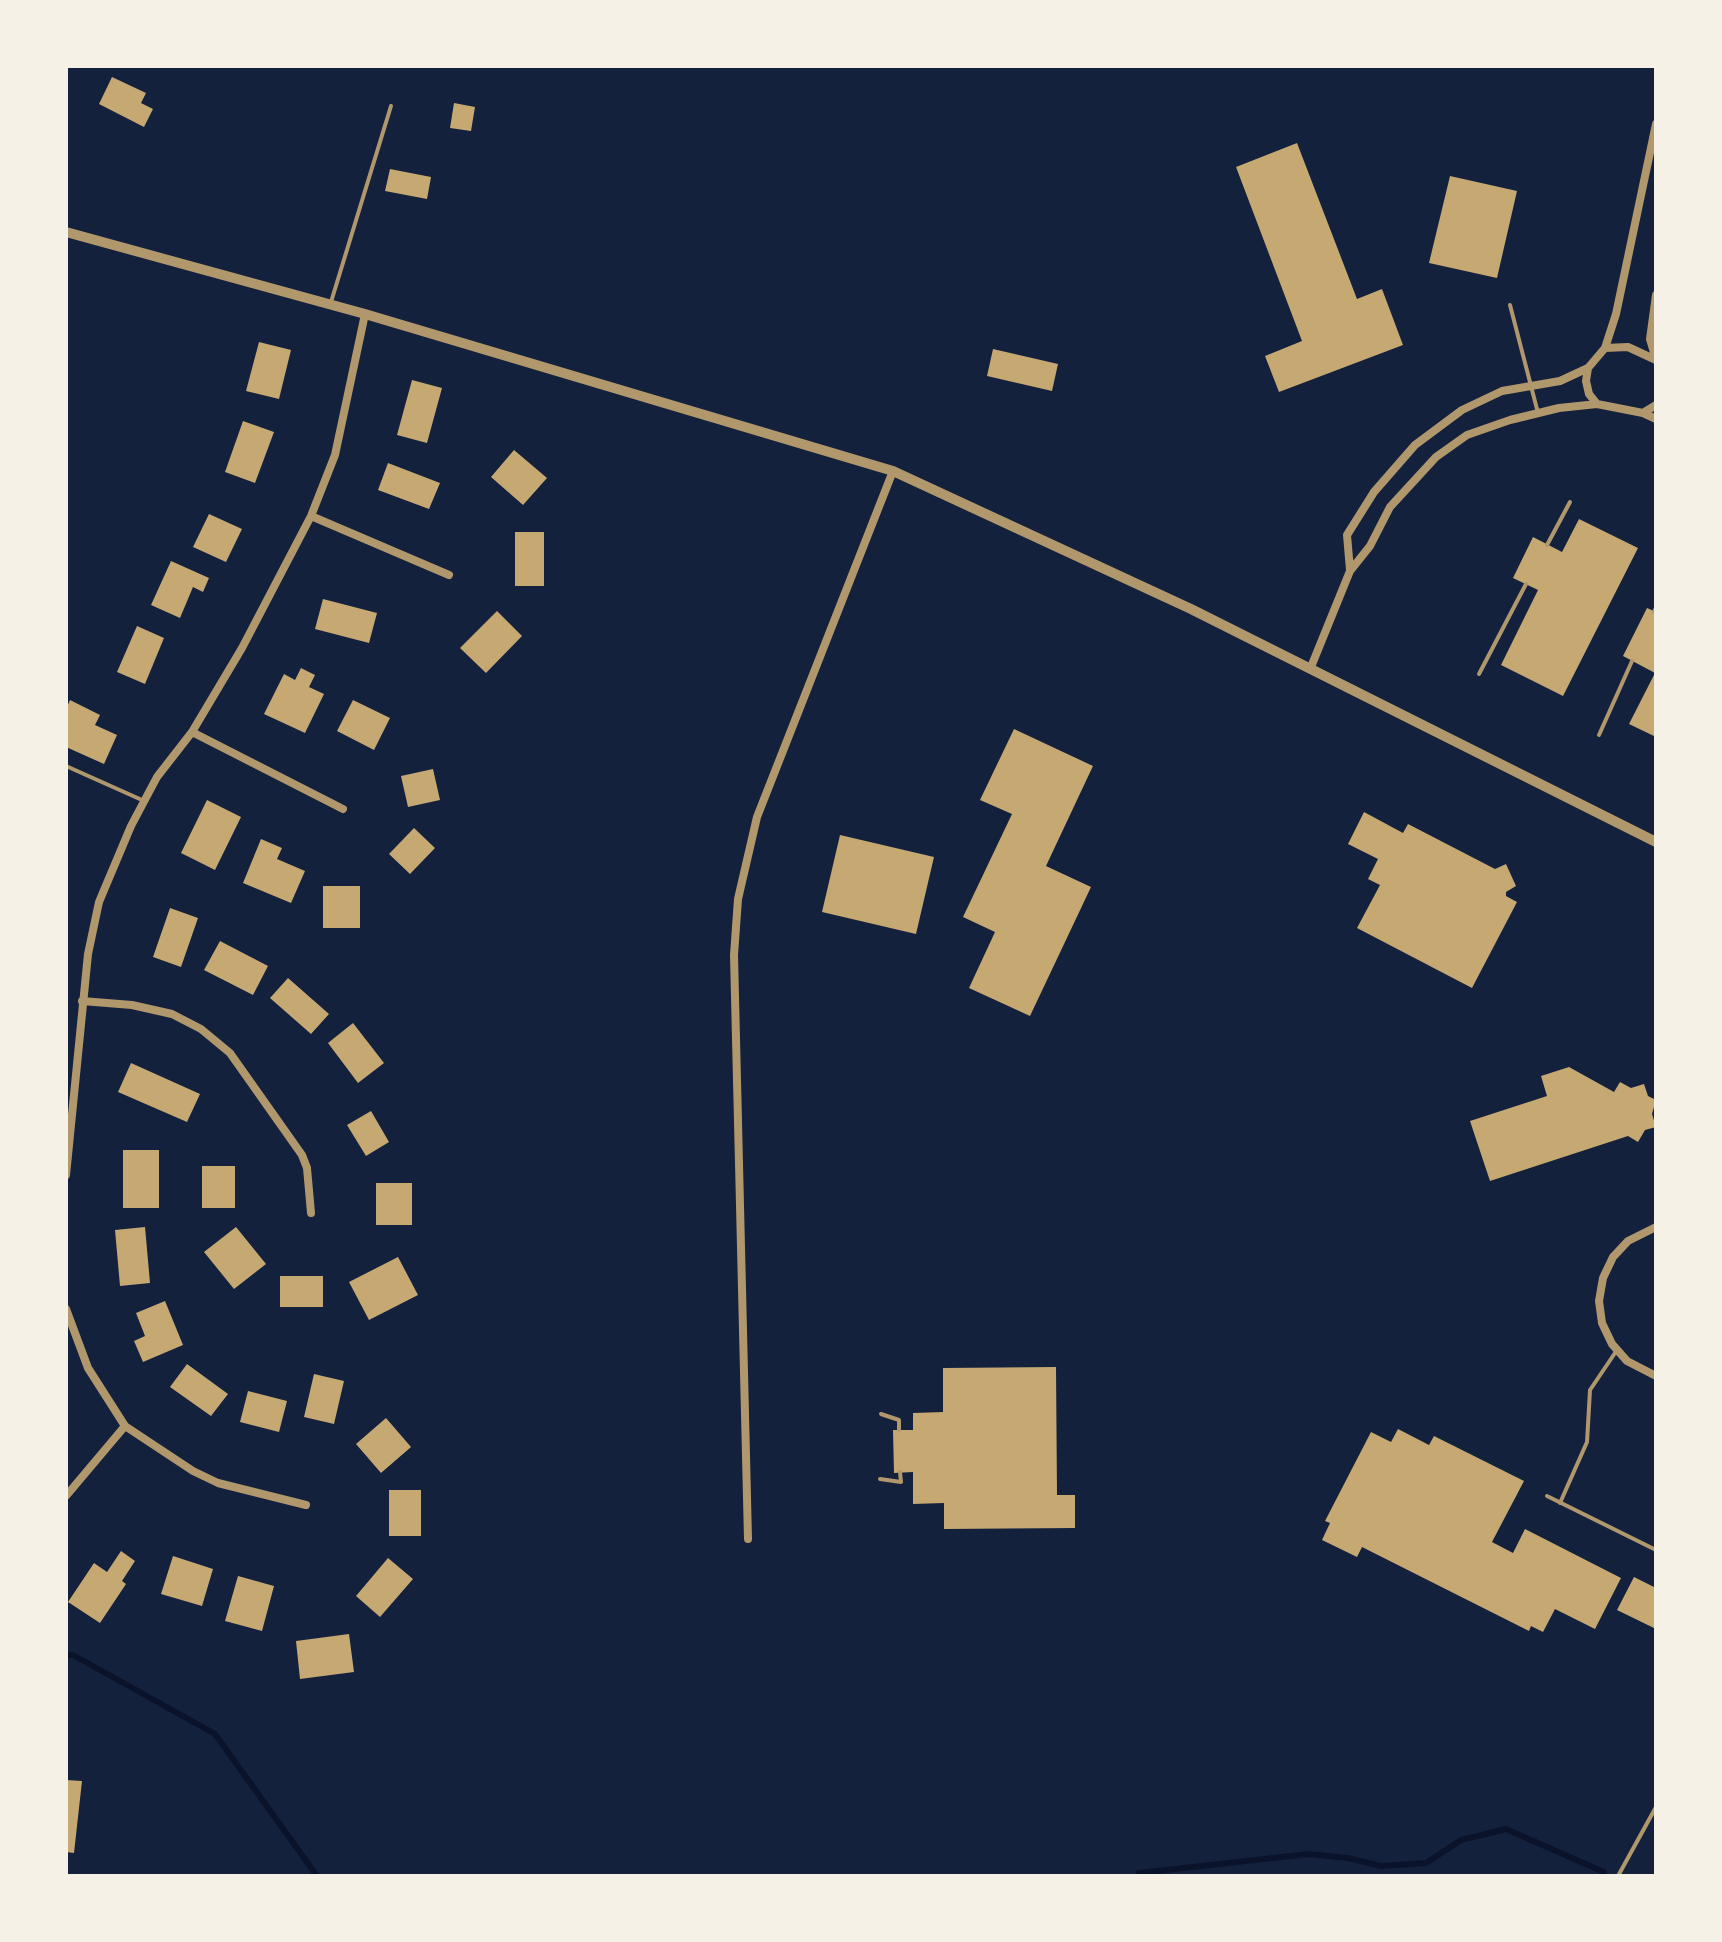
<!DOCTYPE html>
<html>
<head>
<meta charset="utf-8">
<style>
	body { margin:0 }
	#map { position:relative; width:1722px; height:1942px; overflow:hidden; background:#14213d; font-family:Rubik,sans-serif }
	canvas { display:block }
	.frame { position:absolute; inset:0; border:68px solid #f6f1e7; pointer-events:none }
</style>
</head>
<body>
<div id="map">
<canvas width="1722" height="1942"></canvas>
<div class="frame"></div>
</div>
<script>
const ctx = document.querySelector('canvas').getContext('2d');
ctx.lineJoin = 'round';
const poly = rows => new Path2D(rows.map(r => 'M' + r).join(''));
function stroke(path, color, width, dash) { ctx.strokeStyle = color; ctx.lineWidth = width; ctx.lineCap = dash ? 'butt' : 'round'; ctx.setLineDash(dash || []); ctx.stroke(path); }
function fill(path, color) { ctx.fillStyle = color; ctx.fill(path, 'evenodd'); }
stroke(poly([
	[66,1655,73,1655,215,1734,317,1876],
	[1139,1873,1308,1854,1348,1858,1381,1866,1426,1863,1461,1840,1506,1829,1604,1872]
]), '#0b132b', 6);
fill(poly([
	[112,77,146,93,141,103,153,109,144,127,99,104],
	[454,103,475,107,471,131,450,128],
	[1297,143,1357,299,1382,289,1403,345,1279,392,1265,356,1302,341,1236,167],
	[390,169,431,177,427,199,385,191],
	[1450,176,1517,191,1497,278,1429,263],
	[259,342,291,350,279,399,246,391],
	[993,349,1058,364,1052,391,987,376],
	[412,380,442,388,427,443,397,435],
	[243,421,274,432,255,483,225,472],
	[514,450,547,478,523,505,491,477],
	[388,463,440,483,429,509,378,490],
	[209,514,242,529,226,562,193,547],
	[1579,519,1638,548,1563,696,1501,665,1538,590,1513,578,1533,537,1562,552],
	[515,532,544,532,544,586,515,586],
	[171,561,209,578,203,592,193,587,180,618,151,605],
	[323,599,377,613,369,643,315,629],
	[1647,608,1656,612,1656,737,1629,724,1655,673,1623,656],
	[497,611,522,636,486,673,460,648],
	[137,626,164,638,145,684,117,672],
	[301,668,315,675,309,687,324,694,305,733,264,714,284,674,295,680],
	[70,700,100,715,95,725,117,735,104,764,66,747,66,709],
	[353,700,390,718,374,750,337,731],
	[1014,729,1093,766,1046,866,1091,887,1030,1016,969,988,995,932,963,917,1012,814,980,800],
	[433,769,440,800,408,807,401,776],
	[207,800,241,817,215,870,181,853],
	[1364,812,1403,833,1408,824,1495,869,1506,864,1516,886,1506,892,1506,896,1517,902,1472,988,1357,928,1380,885,1368,879,1378,859,1348,844],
	[414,828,435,848,410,874,389,854],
	[840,835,934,857,916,934,822,912],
	[261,839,282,848,277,859,305,871,291,903,243,883],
	[323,886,360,886,360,928,323,928],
	[170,908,198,918,181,967,153,957],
	[220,941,268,966,253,995,204,970],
	[288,978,329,1014,311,1034,270,998],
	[353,1023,384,1063,358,1083,328,1043],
	[131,1063,200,1094,187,1122,118,1092],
	[1569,1067,1614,1092,1620,1082,1631,1088,1644,1084,1648,1096,1656,1100,1652,1114,1656,1127,1645,1130,1638,1142,1628,1136,1490,1181,1470,1121,1547,1096,1541,1076],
	[371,1111,389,1142,366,1156,347,1125],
	[123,1150,159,1150,159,1208,123,1208],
	[202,1166,235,1166,235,1208,202,1208],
	[376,1183,412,1183,412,1225,376,1225],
	[145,1227,150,1283,120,1286,115,1230],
	[236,1227,266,1264,234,1289,204,1252],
	[398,1257,418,1295,369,1320,349,1282],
	[280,1276,323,1276,323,1307,280,1307],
	[165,1301,183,1345,143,1362,134,1341,145,1336,136,1313],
	[187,1364,228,1394,211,1416,170,1387],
	[1056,1367,1057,1495,1075,1495,1075,1528,944,1529,944,1503,913,1504,913,1472,894,1473,893,1430,913,1430,913,1413,943,1412,943,1368],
	[314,1374,344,1381,334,1424,304,1417],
	[248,1391,287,1401,279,1432,240,1422],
	[386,1418,411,1447,381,1473,356,1444],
	[1398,1429,1429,1445,1434,1436,1524,1481,1492,1542,1513,1553,1525,1529,1621,1578,1595,1629,1555,1609,1543,1632,1531,1626,1529,1631,1362,1547,1357,1557,1322,1540,1330,1523,1325,1521,1371,1432,1391,1442],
	[389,1490,421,1490,421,1536,389,1536],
	[121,1551,135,1561,122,1581,126,1584,100,1623,68,1602,94,1563,107,1572],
	[173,1556,213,1569,202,1606,161,1594],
	[388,1558,413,1579,380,1617,356,1596],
	[238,1576,274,1586,262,1631,225,1621],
	[1634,1577,1656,1588,1656,1629,1617,1610],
	[349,1634,354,1672,300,1679,296,1641],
	[66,1780,82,1781,74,1853,66,1852]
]), '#c6a872');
stroke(poly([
	[331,302,391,106],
	[1510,305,1538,413],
	[1547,545,1570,502],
	[1654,612,1656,608],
	[1479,674,1526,584],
	[1599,735,1632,661],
	[66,766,142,800],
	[881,1414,899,1420,899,1430],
	[880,1479,901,1482,900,1472],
	[1547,1496,1656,1550],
	[1560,1503,1587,1442,1590,1390,1617,1350],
	[1618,1876,1656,1807]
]), '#b1986c', 4);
stroke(poly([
	[1656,295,1650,339,1656,359],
	[1605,348,1616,314,1656,124],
	[1656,360,1628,347,1605,348,1588,368,1586,381,1589,394,1597,404,1643,413,1656,405],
	[1643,413,1656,419],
	[311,516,449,575],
	[1350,570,1347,535,1374,492,1415,445,1462,410,1502,391,1560,381,1588,368],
	[1311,667,1350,571,1370,546,1390,507,1436,457,1467,435,1510,420,1559,408,1597,404],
	[192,732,343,809],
	[82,1001,132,1005,172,1014,201,1029,230,1053,302,1155,307,1168,311,1213],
	[66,1175,88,954,99,902,131,826,157,777,192,732,242,648,311,516,335,455,365,314],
	[1656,1227,1628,1241,1613,1257,1603,1278,1599,1301,1602,1323,1612,1344,1627,1361,1656,1376],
	[66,1309,88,1368,125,1426,193,1471,218,1483,306,1505],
	[66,1496,125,1426],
	[748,1539,734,955,738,899,757,817,893,471]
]), '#b1986c', 8);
stroke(poly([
	[66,232,365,314,893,471,1191,609,1656,842]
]), '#b1986c', 10);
</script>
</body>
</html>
